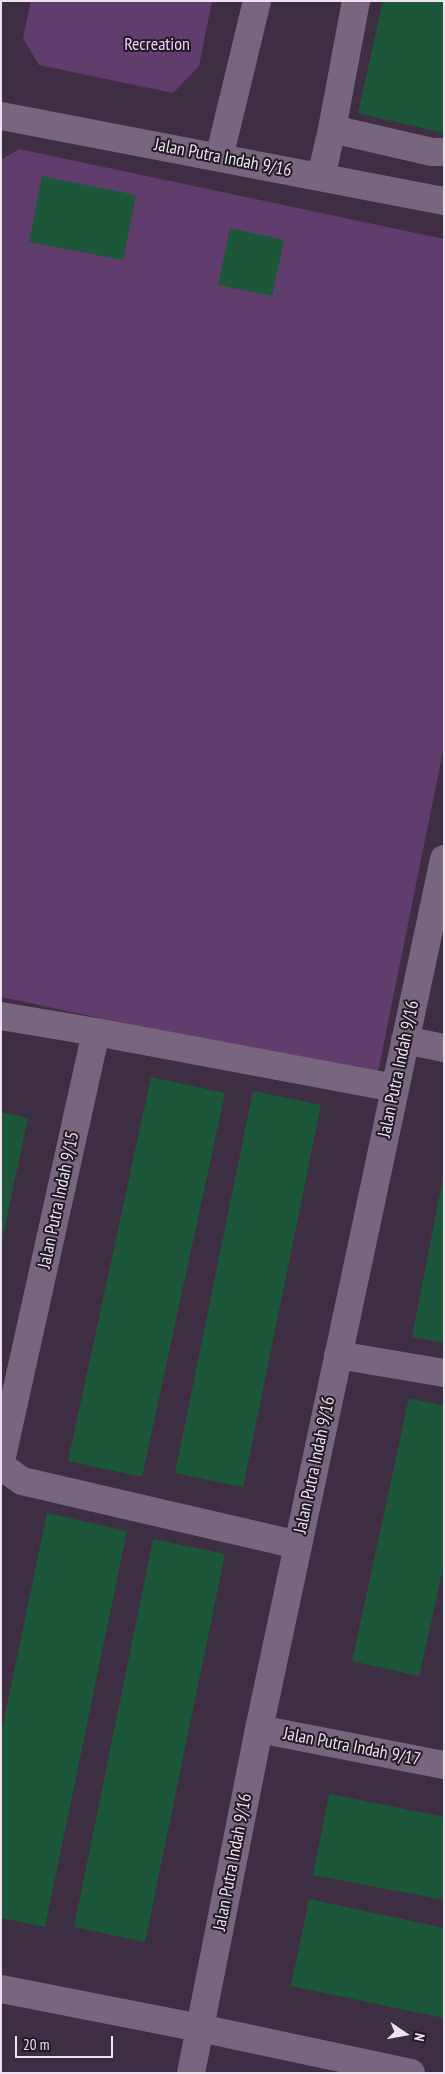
<!DOCTYPE html>
<html>
<head>
<meta charset="utf-8">
<style>
	body { margin:0 }
	#map { position:relative; width:445px; height:2074px; overflow:hidden; background:#3e2e44; font-family:"PT Sans Narrow",sans-serif }
	canvas { display:block }
	.frame { position:absolute; inset:0; border:2px solid #ede2f0; pointer-events:none }
	.north { position:absolute; left:380px; top:2009px; width:50px; height:50px; -webkit-text-stroke:4px #211923; paint-order:stroke; rotate:102deg; font-size:14px; font-weight:700; line-height:20px; text-align:center; color:#ede2f0 }
	.north::after { content:''; display:block; margin:auto; width:18px; height:22px; background:#ede2f0; clip-path:polygon(50% 0,100% 100%,50% 72%,0 100%) }
	.scale { position:absolute; left:15px; top:2036px; width:98px; height:22px; box-sizing:border-box; border:2px solid #ede2f0; border-top:0; padding-left:6px; font-size:15px; line-height:18px; white-space:nowrap; color:#ede2f0; -webkit-text-stroke:4px #211923; paint-order:stroke }
</style>
</head>
<body>
<div id="map">
<canvas width="445" height="2074"></canvas>
<div class="frame"></div>
<div class="north">N</div>
<div class="scale">20 m</div>
</div>
<script>
const ctx = document.querySelector('canvas').getContext('2d');
ctx.lineJoin = 'round';
function fill(path, color) { ctx.fillStyle = color; ctx.fill(path, 'evenodd'); }
const poly = rows => new Path2D(rows.map(r => 'M' + r).join(''));
function stroke(path, color, width, dash) { ctx.strokeStyle = color; ctx.lineWidth = width; ctx.lineCap = dash ? 'butt' : 'round'; ctx.setLineDash(dash || []); ctx.stroke(path); }
function label(font, color, halo, rows, align = 'center') {
  ctx.font = font + ' "PT Sans Narrow",sans-serif'; ctx.lineWidth = 4; ctx.setLineDash([]); ctx.textBaseline = 'middle'; ctx.strokeStyle = halo; ctx.fillStyle = color; for (const [text, x, y, turn = 0] of rows) {
    ctx.save(); ctx.translate(x, y); ctx.rotate((+turn || 0) * Math.PI / 180); ctx.textAlign = isNaN(turn) ? turn : align; if (halo) ctx.strokeText(text, 0, 0); ctx.fillText(text, 0, 0); ctx.restore();
  }
}
fill(poly([
	[31,1,212,1,199,66,173,93,39,65,23,38],
	[19,149,444,239,444,746,377,1077,1,997,1,160]
]), '#613d6d');
fill(poly([
	[383,1,444,1,444,133,358,113],
	[42,176,136,195,123,260,29,242],
	[230,228,284,240,272,296,218,285],
	[151,1077,225,1093,142,1477,68,1461],
	[253,1091,321,1105,243,1487,175,1473],
	[1,1112,28,1118,2,1240,1,1240],
	[443,1178,444,1179,444,1343,412,1337],
	[409,1398,444,1406,444,1563,419,1676,352,1661],
	[47,1513,127,1531,45,1927,1,1918,1,1734],
	[153,1539,225,1554,145,1942,74,1927],
	[329,1794,444,1817,444,1900,313,1875],
	[309,1899,444,1928,444,2018,291,1986]
]), '#1d573a');
stroke(poly([
	[1,116,444,201],
	[332,129,432,152,444,152],
	[219,158,257,1],
	[321,177,332,129,356,1],
	[1,1016,96,1032,1,1461],
	[96,1032,395,1088],
	[405,1040,444,1048],
	[338,1355,444,1373],
	[1,1466,22,1481,298,1545],
	[259,1729,444,1765],
	[1,1989,200,2028,411,2073],
	[191,2073,259,1729,444,859]
]), '#78657e', 28);
label('18px', '#f1d2fb', '#211923', [
	["Recreation",157,45]
]);
label('18px', '#ede2f0', '#211923', [
	["Jalan Putra Indah 9/16",223,158,11],
	["Jalan Putra Indah 9/16",399,1069,-78],
	["Jalan Putra Indah 9/15",59,1200,-78],
	["Jalan Putra Indah 9/16",315,1465,-78],
	["Jalan Putra Indah 9/17",352,1747,11],
	["Jalan Putra Indah 9/16",233,1862,-79]
]);
</script>
</body>
</html>
